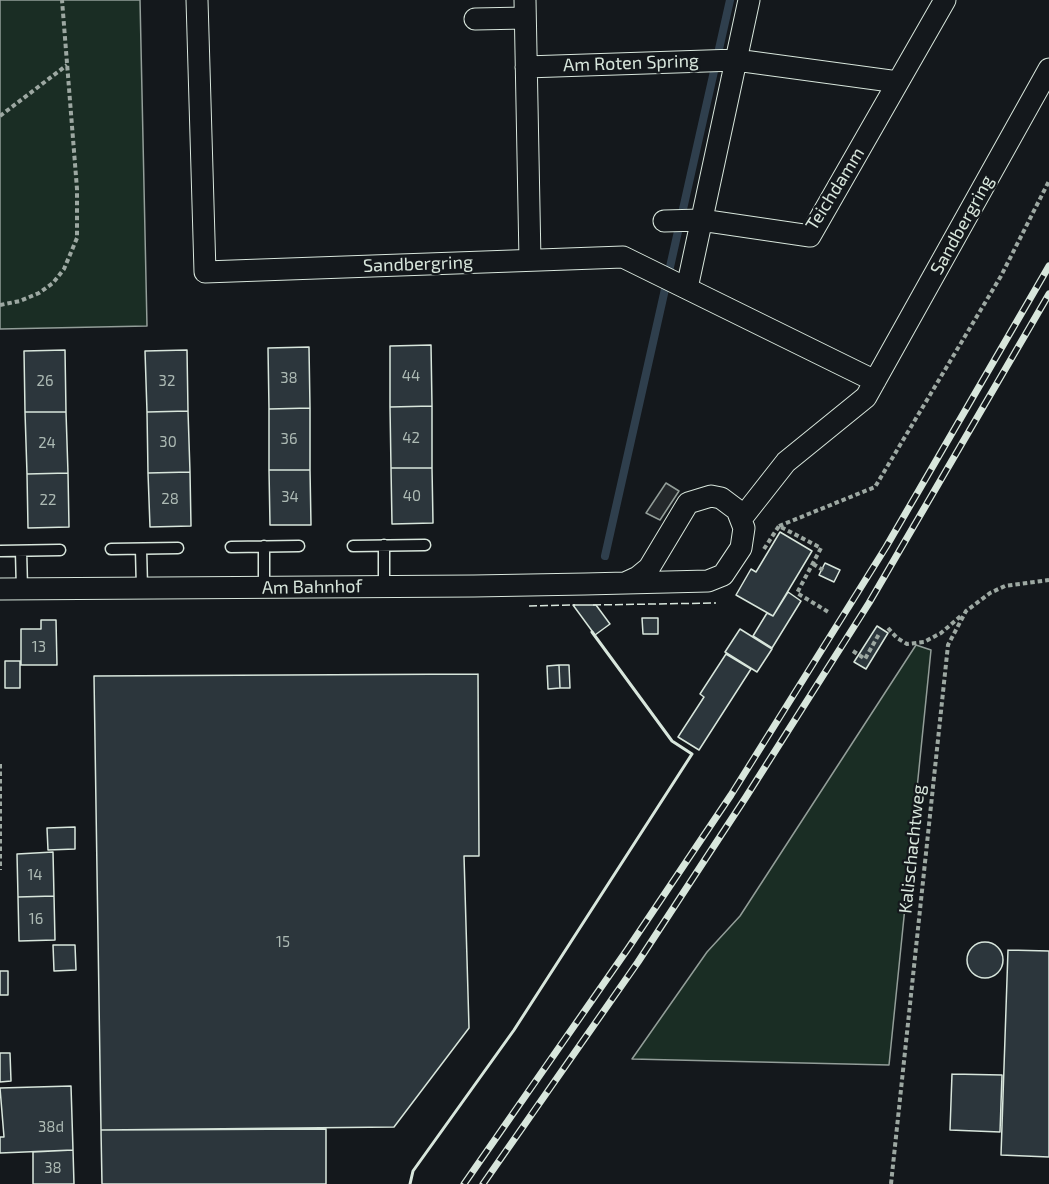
<!DOCTYPE html>
<html>
<head>
<meta charset="utf-8">
<style>
	body { margin:0 }
	canvas { display:block; background:#14181c }
</style>
</head>
<body>
<canvas width="1049" height="1184"></canvas>
<script>
const ctx = document.querySelector('canvas').getContext('2d');
ctx.lineJoin = 'round';
function fill(path, color) { ctx.fillStyle = color; ctx.fill(path, 'evenodd'); }
const poly = rows => new Path2D(rows.map(r => 'M' + r).join(''));
function stroke(path, color, width, dash) { ctx.strokeStyle = color; ctx.lineWidth = width; ctx.lineCap = dash ? 'butt' : 'round'; ctx.setLineDash(dash || []); ctx.stroke(path); }
function label(font, color, halo, rows, align = 'center') {
  ctx.font = font + ' "Exo 2",sans-serif'; ctx.lineWidth = 4.5; ctx.setLineDash([]); ctx.textBaseline = 'middle'; ctx.strokeStyle = halo; ctx.fillStyle = color; for (const [text, x, y, turn = 0] of rows) {
    ctx.save(); ctx.translate(x, y); ctx.rotate((+turn || 0) * Math.PI / 180); ctx.textAlign = isNaN(turn) ? turn : align; if (halo) ctx.strokeText(text, 0, 0); ctx.fillText(text, 0, 0); ctx.restore();
  }
}
const green = poly([
	[0,0,140,0,147,326,0,329,0,0],
	[916,645,931,650,889,1065,632,1059,707,952,740,916,916,645]
]);
fill(green, '#1a2d24');
stroke(green, '#939e99', 1.5);
const parking = poly([
	[666,483,679,491,660,520,646,513,666,483]
]);
fill(parking, '#24282b');
stroke(parking, '#939e99', 1.5);
stroke(poly([
	[605,556,730,0]
]), '#2f3f4d', 8);
const building = poly([
	[431,345,432,406,390,407,390,346,431,345],
	[309,347,310,408,269,409,268,348,309,347],
	[65,350,66,412,25,412,24,351,65,350],
	[187,350,188,411,147,412,145,351,187,350],
	[432,406,432,468,391,468,390,407,432,406],
	[310,408,310,470,269,470,269,409,310,408],
	[188,411,190,472,148,473,147,412,188,411],
	[25,412,66,412,68,473,27,474,25,412],
	[391,468,432,468,433,523,392,524,391,468],
	[269,470,310,470,311,525,270,525,269,470],
	[190,472,191,526,150,527,148,473,190,472],
	[68,473,69,527,28,528,27,474,68,473],
	[780,532,812,551,773,616,736,595,751,569,756,572,780,532],
	[825,563,840,570,834,582,819,575,825,563],
	[788,592,801,601,772,648,753,636,767,613,773,616,788,592],
	[573,605,596,605,610,624,595,635,573,605],
	[642,618,658,618,658,634,643,634,642,618],
	[41,620,56,620,57,665,21,665,21,629,41,629,41,620],
	[877,626,888,633,866,669,854,662,877,626],
	[740,629,772,649,757,672,725,652,740,629],
	[726,654,751,669,699,750,678,737,704,697,700,694,726,654],
	[5,661,20,661,20,688,5,688,5,661],
	[559,665,569,665,570,688,560,688,559,665],
	[559,665,560,688,548,689,547,666,559,665],
	[478,674,479,856,464,856,469,1028,394,1127,101,1130,94,676,478,674],
	[75,827,75,849,48,850,47,828,75,827],
	[53,852,54,896,18,897,17,854,53,852],
	[54,896,55,940,19,941,18,897,54,896],
	'967 960a18 18 0 1 1 36 0a18 18 0 1 1-36 0Z',
	[53,945,75,945,76,970,54,971,53,945],
	[1008,950,1049,951,1049,1157,1001,1155,1008,950],
	[0,971,8,971,8,995,0,995,0,971],
	[0,1053,10,1053,11,1081,0,1082,0,1053],
	[952,1074,1002,1075,1000,1132,950,1130,952,1074],
	[71,1086,73,1150,0,1153,0,1137,4,1137,0,1088,71,1086],
	[326,1129,326,1184,102,1184,101,1130,326,1129],
	[73,1150,74,1184,33,1184,33,1152,73,1150]
]);
fill(building, '#2c363c');
stroke(building, '#d8e6dc', 1.5);
const lane = poly([
	[384,545,384,586],
	[264,546,264,587],
	[353,546,425,545],
	[231,547,299,546],
	[111,549,178,548],
	[141,549,142,588],
	[0,551,60,550],
	[21,551,22,589]
]);
const street = poly([
	[197,0,205,272,623,257,875,381],
	[525,0,530,260],
	[475,19,525,18],
	[526,67,736,60,898,82],
	[664,221,701,220,810,236,945,0],
	[687,288,749,0],
	[742,518,786,462,866,397,1049,69],
	[0,589,474,586,585,584,708,581,723,575,741,548,744,528,737,510,721,498,711,496,688,503,649,568,638,577,625,583]
]);
stroke(lane, '#d8e6dc', 13);
stroke(street, '#d8e6dc', 23);
stroke(poly([
	[0,116,67,65],
	[0,305,20,301,39,293,53,283,64,269,77,238,77,189,62,0],
	[779,526,875,487,1001,276,1049,181],
	[764,549,779,526,821,548,797,593,830,613],
	[813,564,823,570],
	[888,628,897,638,907,644,924,642,941,633,962,615],
	[853,651,865,659,879,634],
	[0,764,0,870],
	[891,1184,948,645,966,611,990,593,1005,586,1049,580]
]), '#9da8a2', 4, [4.5, 3]);
stroke(lane, '#14181c', 10);
stroke(street, '#14181c', 21);
const rail = poly([
	[464,1184,627,950,731,795,886,547,1049,266],
	[483,1184,638,962,746,797,869,603,1049,294]
]);
stroke(rail, '#d8e6dc', 7);
stroke(rail, '#14181c', 4.5, [14]);
stroke(poly([
	[593,605,716,603],
	[529,606,575,605]
]), '#d8e6dc', 1.5, [8, 3]);
stroke(poly([
	[410,1184,413,1171,514,1030,692,754,672,741,592,632]
]), '#d8e6dc', 3);
label('15px', '#adbab4', null, [
	["44",411,376],
	["38",289,378],
	["26",45,381],
	["32",167,381],
	["42",411,438],
	["36",289,439],
	["30",168,442],
	["24",47,443],
	["40",412,496],
	["34",290,497],
	["28",170,499],
	["22",48,500],
	["13",39,647],
	["14",35,875],
	["16",36,919],
	["15",283,942],
	["38d",51,1127],
	["38",53,1168]
]);
label('18px', '#d8e6dc', '#14181c', [
	["Am Roten Spring",631,63,-2],
	["Teichdamm",835,189,-58],
	["Sandbergring",962,225,-61],
	["Sandbergring",418,264,-2],
	["Am Bahnhof",312,587,-1],
	["Kalischachtweg",912,849,-84]
]);
</script>
</body>
</html>
